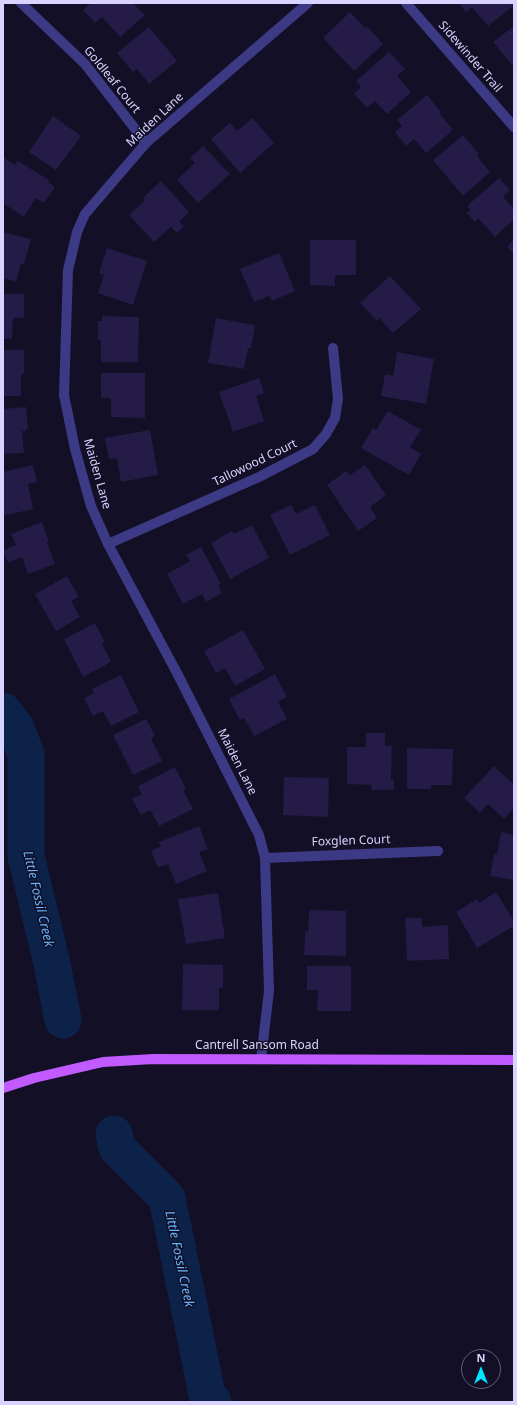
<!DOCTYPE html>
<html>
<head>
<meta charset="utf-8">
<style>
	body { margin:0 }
	#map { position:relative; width:517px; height:1405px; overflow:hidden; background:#130f26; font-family:"Noto Sans",sans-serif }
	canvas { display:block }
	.frame { position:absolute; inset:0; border:4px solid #d9d4ff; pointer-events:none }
	.north { position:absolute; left:461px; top:1349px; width:40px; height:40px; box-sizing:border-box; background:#130f26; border:1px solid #625e7d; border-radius:50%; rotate:0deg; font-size:11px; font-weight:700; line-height:16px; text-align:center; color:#d9d4ff }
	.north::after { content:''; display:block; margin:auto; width:14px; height:18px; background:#00e5ff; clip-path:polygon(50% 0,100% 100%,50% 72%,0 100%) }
</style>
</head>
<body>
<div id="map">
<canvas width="517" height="1405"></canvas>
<div class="frame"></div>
<div class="north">N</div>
</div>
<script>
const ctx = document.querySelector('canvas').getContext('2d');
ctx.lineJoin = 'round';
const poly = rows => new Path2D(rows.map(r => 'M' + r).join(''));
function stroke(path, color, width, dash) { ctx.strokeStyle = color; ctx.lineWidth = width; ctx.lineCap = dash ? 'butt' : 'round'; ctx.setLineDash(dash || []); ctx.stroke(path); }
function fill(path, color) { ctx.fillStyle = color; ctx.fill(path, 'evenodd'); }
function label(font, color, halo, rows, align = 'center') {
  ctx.font = font + ' "Noto Sans",sans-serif'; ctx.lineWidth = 3; ctx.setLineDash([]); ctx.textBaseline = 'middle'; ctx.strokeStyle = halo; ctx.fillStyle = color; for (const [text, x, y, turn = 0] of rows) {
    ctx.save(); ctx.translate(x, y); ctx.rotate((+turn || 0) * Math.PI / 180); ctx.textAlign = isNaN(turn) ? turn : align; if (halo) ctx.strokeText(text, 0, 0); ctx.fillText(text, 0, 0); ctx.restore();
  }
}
stroke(poly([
	[3,711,15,726,26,754,26,856,52,964,63,1020],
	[114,1134,117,1148,167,1198,207,1394,213,1402]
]), '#0c2248', 37);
fill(poly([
	[91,3,133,3,145,15,120,37,102,17,95,23,83,10],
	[459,3,514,3,514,5,488,26,472,7,466,12],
	[350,12,365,28,367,26,383,44,354,71,323,38],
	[514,26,514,67,493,42],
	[149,27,177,61,149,84,137,69,133,72,117,53],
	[389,52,405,69,397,76,411,92,387,114,375,101,367,108,354,94,361,87,356,81],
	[427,95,441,112,440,114,453,130,426,153,414,139,406,146,395,132,402,126,397,120],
	[53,116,81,136,56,170,29,152],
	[253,118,274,143,240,173,211,139,230,123,237,131],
	[463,135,479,154,477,156,490,172,463,196,433,160],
	[203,146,230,174,198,203,177,180,195,163,190,158],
	[3,157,15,165,18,161,49,180,48,182,55,187,44,203,36,198,24,217,3,203,3,183,4,181,3,180],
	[499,178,510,190,503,197,514,209,514,219,495,237,478,218,475,222,467,213,470,210,467,206],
	[161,181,189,212,179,222,184,226,177,233,171,227,154,242,129,215,145,200,143,198],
	[3,232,31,239,24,264,21,263,16,282,3,278],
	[310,240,356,240,356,275,335,275,335,286,310,285],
	[514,240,514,255,507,246],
	[107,248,147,261,133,305,98,293,104,275,99,273],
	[279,253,295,291,272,301,269,296,254,302,240,269],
	[390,276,421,309,393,333,379,318,377,321,360,303],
	[3,294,24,294,24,318,13,318,12,339,3,339],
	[102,316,139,317,138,362,101,362,101,340,98,340,98,321,102,321],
	[216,318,255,325,251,348,248,348,244,369,208,363],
	[3,350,24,350,24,374,21,374,21,396,3,396],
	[397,352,434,359,426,404,381,396,385,374,393,376],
	[101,373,145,373,145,418,111,417,111,398,101,398],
	[259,378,264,393,256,396,264,421,233,432,219,392],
	[26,407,28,428,26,429,26,431,22,431,24,453,3,454,3,409],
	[388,411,421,430,410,447,421,454,409,475,361,448,373,428,376,430],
	[150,430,158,475,121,482,117,458,109,459,105,438],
	[33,465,37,482,28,484,33,509,3,516,3,472],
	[365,465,386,495,370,507,377,518,358,531,327,485,346,471,350,475],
	[291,505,296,514,315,505,330,535,290,555,270,515],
	[42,522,49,542,47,543,55,564,28,574,22,557,8,563,3,550,16,545,11,534],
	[252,525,269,558,230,579,211,543,232,531,234,534],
	[201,547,221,584,218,585,222,593,206,602,202,594,183,604,167,574,190,561,186,555],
	[67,576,79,597,71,601,80,617,56,631,35,594],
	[95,623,105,642,102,644,111,662,83,677,64,639],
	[243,630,265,669,235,686,225,668,216,673,204,651],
	[275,674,287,697,278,702,287,719,254,736,244,718,240,720,229,699],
	[121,675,139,712,111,726,103,711,93,716,84,698,94,693,92,689],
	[146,719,155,736,151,738,162,761,133,775,113,735],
	[366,733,385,733,385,746,392,746,391,780,394,780,394,790,371,790,372,785,347,784,347,747,366,747],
	[407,748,453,749,452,785,431,785,431,789,407,789],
	[494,766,514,785,514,808,504,819,488,804,480,813,464,798],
	[175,767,186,789,183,790,193,809,159,826,150,810,141,815,132,799,142,794,138,786],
	[284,777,329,778,328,817,283,815],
	[199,826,208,849,199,852,207,871,176,884,168,864,158,868,151,851,161,846,159,842],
	[501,832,514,835,514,880,490,876,494,854,497,854],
	[496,892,514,921,514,926,477,948,456,912,477,899,479,903],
	[218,893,225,938,186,944,178,899],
	[309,910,346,911,346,956,304,955,305,931,308,931],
	[405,918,422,918,422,927,448,925,449,959,407,961],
	[183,964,223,965,223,988,219,988,219,1010,182,1010],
	[307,966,351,966,351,1011,317,1011,318,990,307,990]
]), '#241b47');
stroke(poly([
	[21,3,85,64,146,143],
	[406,3,514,127],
	[108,544,259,477,313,449,326,434,335,418,338,399,333,348],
	[265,858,438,851],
	[261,1059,269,991,265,858,259,835,177,673,108,544,91,506,75,449,64,395,68,270,77,232,85,214,146,143,308,3]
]), '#3d3a85', 10);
stroke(poly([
	[3,1088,34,1078,103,1062,153,1059,514,1060]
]), '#c25bff', 10);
label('12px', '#d9d4ff', '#130f26', [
	["Sidewinder Trail",470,57,49],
	["Goldleaf Court",112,80,51],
	["Maiden Lane",155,120,-43],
	["Tallowood Court",255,463,-26],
	["Maiden Lane",97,474,74],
	["Maiden Lane",237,762,63],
	["Foxglen Court",351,841,-2],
	["Cantrell Sansom Road",257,1046]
]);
label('italic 13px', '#62b6ff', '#130f26', [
	["Little Fossil Creek",38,899,77],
	["Little Fossil Creek",179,1259,78]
]);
</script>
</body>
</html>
